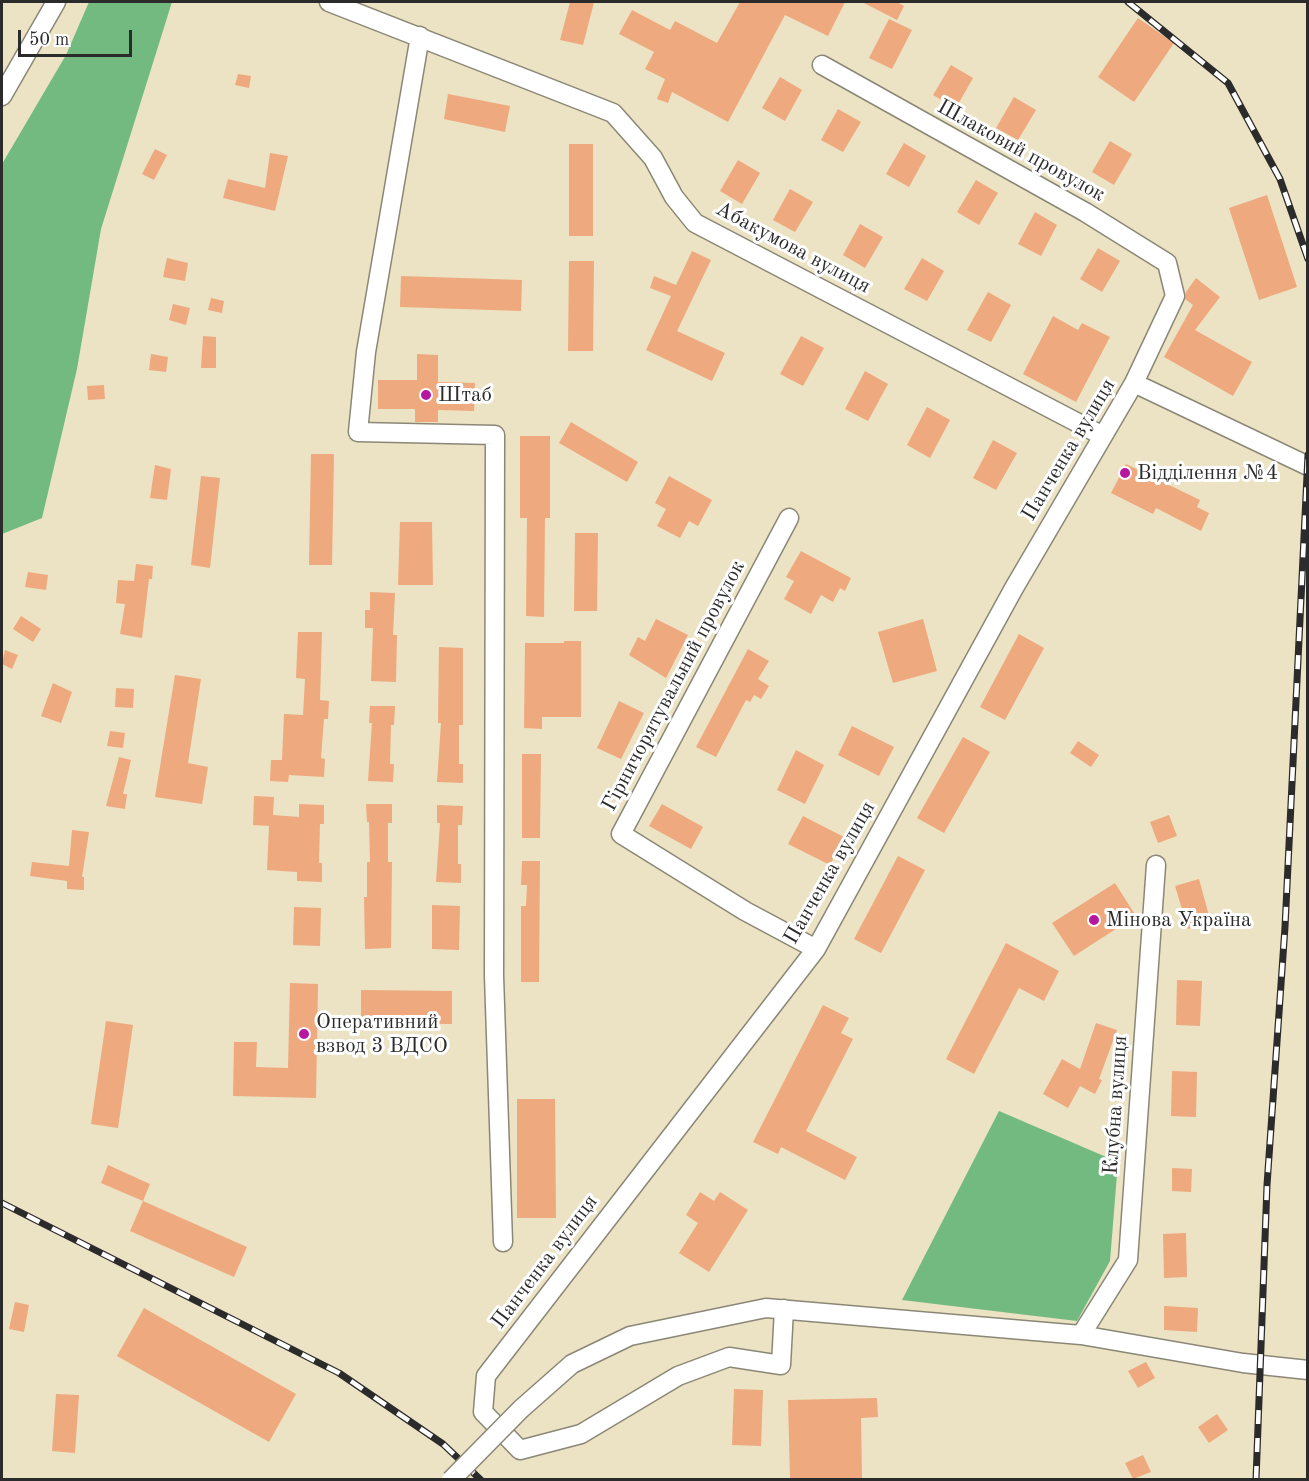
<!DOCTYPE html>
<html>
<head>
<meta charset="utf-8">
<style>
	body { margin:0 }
	#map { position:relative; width:1309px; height:1481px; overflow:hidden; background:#ebe3c3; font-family:"Old Standard TT",serif }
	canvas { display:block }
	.frame { position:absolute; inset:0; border:3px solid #2b2b2b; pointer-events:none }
	.scale { position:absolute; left:18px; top:30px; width:114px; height:27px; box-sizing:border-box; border:3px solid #2b2b2b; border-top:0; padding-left:8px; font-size:18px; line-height:21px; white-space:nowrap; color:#2b2b2b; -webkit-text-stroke:4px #fff; paint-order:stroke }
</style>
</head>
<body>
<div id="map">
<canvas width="1309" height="1481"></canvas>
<div class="frame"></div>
<div class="scale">50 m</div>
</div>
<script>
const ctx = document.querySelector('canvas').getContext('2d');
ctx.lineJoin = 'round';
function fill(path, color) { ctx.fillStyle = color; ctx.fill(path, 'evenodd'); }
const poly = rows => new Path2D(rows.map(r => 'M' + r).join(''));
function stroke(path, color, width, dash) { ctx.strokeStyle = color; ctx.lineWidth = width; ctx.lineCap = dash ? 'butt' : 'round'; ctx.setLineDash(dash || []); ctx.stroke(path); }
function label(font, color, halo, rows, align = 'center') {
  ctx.font = font + ' "Old Standard TT",serif'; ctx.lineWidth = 6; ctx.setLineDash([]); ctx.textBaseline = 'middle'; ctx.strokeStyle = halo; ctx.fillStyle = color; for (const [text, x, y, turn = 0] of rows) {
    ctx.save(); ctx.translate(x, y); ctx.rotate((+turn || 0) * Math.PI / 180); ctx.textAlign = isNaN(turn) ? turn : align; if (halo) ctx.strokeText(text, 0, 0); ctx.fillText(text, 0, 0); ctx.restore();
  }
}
fill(poly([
	[89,2,172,2,101,229,77,369,42,518,2,534,2,164,66,55],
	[999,1111,1118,1162,1110,1261,1077,1321,902,1300]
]), '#72ba80');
fill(poly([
	[570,2,594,2,583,45,560,40],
	[740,2,845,2,828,36,785,15,728,122,672,92,668,103,657,99,665,79,645,69,654,52,619,34,632,10,670,30,675,21,717,43],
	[862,2,897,2,904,6,897,20],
	[1138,18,1174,43,1134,102,1098,77],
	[889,19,912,30,892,69,869,58],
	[951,65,973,78,956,108,933,95],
	[238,74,251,76,249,88,235,85],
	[780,77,802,90,785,121,762,108],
	[448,94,510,106,505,132,444,119],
	[1014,97,1036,110,1018,140,996,128],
	[838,109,861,122,843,152,821,140],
	[1110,141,1132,154,1114,185,1092,172],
	[904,143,926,156,909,187,886,174],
	[569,144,593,144,593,236,569,236],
	[155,149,167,155,154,180,142,174],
	[270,153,288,156,275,211,223,198,228,179,265,188],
	[738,160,760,173,742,204,720,191],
	[976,180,998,193,979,225,957,212],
	[790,189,813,202,795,232,773,220],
	[1267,195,1297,287,1259,300,1229,208],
	[1035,212,1057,225,1041,256,1018,244],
	[860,224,883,237,865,268,843,255],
	[1098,248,1120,261,1102,292,1080,279],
	[692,251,711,260,677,331,725,353,712,381,646,350,671,296,650,288,654,276,676,285],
	[167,258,188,263,185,281,163,277],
	[922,258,944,271,927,301,904,289],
	[569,261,594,261,593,351,568,351],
	[401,276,522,280,521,311,400,307],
	[1196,278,1220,297,1195,330,1252,362,1233,396,1164,357,1193,305,1185,299,1186,292],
	[988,292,1011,305,991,342,967,330],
	[211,298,224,301,222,313,208,310],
	[173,304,190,308,186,325,169,320],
	[1053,316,1078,330,1082,323,1110,337,1076,402,1023,374],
	[203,336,216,337,216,368,201,368],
	[801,336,824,348,803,386,780,374],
	[151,354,168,357,166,372,149,370],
	[417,354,438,355,438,382,475,383,474,411,438,410,438,422,415,422,415,409,378,409,378,380,417,380],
	[865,371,888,384,868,421,845,409],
	[104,385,105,399,88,400,87,386],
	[927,407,950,420,930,458,907,445],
	[571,422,638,462,627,482,559,443],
	[520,436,550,436,550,518,545,518,544,617,526,616,527,518,520,518],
	[993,440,1017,453,996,490,973,478],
	[311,454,334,454,332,565,309,565],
	[1126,464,1200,500,1197,507,1209,513,1201,531,1156,508,1153,514,1111,493],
	[155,465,171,469,167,500,150,498],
	[201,476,220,478,210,568,191,565],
	[669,476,712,500,698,526,689,521,680,538,657,526,666,509,655,503],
	[400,522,432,522,433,585,398,585],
	[575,533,598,533,597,611,574,611],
	[801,551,851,578,845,591,840,588,833,602,821,595,811,614,784,599,794,581,786,577],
	[136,564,153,566,152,579,149,579,142,638,120,634,125,604,116,603,118,580,134,581],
	[28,572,48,575,46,590,25,587],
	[370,592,395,593,393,635,397,635,396,682,371,681,373,628,365,628,365,610,370,610],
	[21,616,41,629,33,642,13,629],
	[656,619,688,635,666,678,629,655,638,637,645,641],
	[923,619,937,671,893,683,878,632],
	[298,632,322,632,320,700,329,701,328,719,324,719,321,758,325,759,324,777,289,775,288,782,270,781,271,760,282,760,284,714,303,715,305,679,296,678],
	[1019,634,1044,648,1005,720,980,707],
	[564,641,581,641,581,717,542,717,542,729,524,728,525,643,564,643],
	[439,647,463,648,463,725,459,725,459,764,463,764,463,783,437,782,441,723,438,723],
	[748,649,769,661,758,679,769,686,761,699,754,695,750,702,746,700,716,757,696,747],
	[5,650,18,655,12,669,2,664],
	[175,675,201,679,188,763,208,767,202,804,155,797],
	[53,683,72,692,61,723,41,716],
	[116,688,134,689,133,708,115,707],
	[619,701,644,713,621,759,597,748],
	[370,706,395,706,394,725,391,725,390,764,394,764,393,782,368,781,372,723,369,723],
	[852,726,894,747,879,776,838,755],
	[110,731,125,733,123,748,107,746],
	[963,737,990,752,944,833,917,818],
	[1078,741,1099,755,1091,767,1070,753],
	[796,750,824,765,805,804,777,790],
	[522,754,541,754,540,838,522,838],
	[119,757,131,760,123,794,127,794,125,809,106,806],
	[254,796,274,797,273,815,299,817,299,804,324,805,324,824,320,824,319,863,322,863,322,882,297,881,297,872,267,870,269,826,253,825],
	[366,804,392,804,392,823,388,823,388,862,392,862,391,948,365,949,364,897,367,897,367,862,370,862,369,822,367,822],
	[662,804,703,827,691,849,649,826],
	[437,805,463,806,462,825,458,825,458,864,461,864,461,883,436,882,440,823,437,823],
	[1169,815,1177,836,1158,843,1150,822],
	[803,816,844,837,830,865,788,844],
	[72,830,89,832,82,877,84,877,84,890,67,889,67,881,30,876,32,862,69,866],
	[898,856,925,870,881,953,854,939],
	[522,861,540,861,539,982,521,982,521,906,526,906,527,885,521,885],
	[1199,879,1211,923,1188,929,1175,886],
	[1115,883,1136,916,1074,956,1052,923],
	[432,905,460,906,459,950,432,949],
	[294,907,321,908,320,946,293,945],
	[1006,943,1059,971,1044,1001,1019,988,974,1074,946,1059],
	[1177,980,1202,981,1200,1026,1176,1025],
	[290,983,318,984,316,1098,233,1096,234,1042,257,1042,256,1067,288,1068],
	[361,990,452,991,452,1024,361,1023],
	[823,1005,849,1018,841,1033,853,1039,806,1131,857,1157,845,1180,781,1147,778,1154,753,1142],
	[106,1021,133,1025,118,1128,91,1124],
	[1096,1023,1117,1030,1099,1079,1102,1080,1095,1094,1080,1086,1068,1108,1043,1094,1062,1059,1080,1069],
	[1172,1071,1197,1072,1196,1117,1171,1116],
	[517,1099,555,1099,556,1218,517,1218],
	[108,1165,150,1184,143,1201,101,1183],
	[1172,1168,1192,1169,1191,1192,1172,1191],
	[700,1192,714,1201,720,1192,748,1210,709,1272,679,1253,698,1223,686,1215],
	[143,1201,247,1247,234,1277,130,1231],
	[1186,1233,1187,1277,1164,1278,1163,1234],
	[15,1302,29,1305,24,1332,9,1329],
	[1164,1306,1198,1308,1197,1332,1164,1330],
	[144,1308,296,1394,269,1442,117,1356],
	[1146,1362,1155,1378,1138,1388,1128,1371],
	[734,1389,763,1390,761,1446,732,1445],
	[56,1394,79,1395,75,1453,52,1451],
	[877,1398,878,1417,861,1418,862,1479,790,1479,788,1400],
	[1217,1414,1228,1430,1209,1443,1198,1427],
	[1143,1455,1151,1472,1133,1479,1125,1463]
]), '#efa97f');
const minor = poly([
	[329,2,613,113,653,158,674,197,695,223,1103,436],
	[420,36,366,352,358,432,495,435,494,976,503,1242],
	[2,96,56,2],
	[1134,383,1308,466],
	[789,518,621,834,745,911,816,949],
	[784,1309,781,1365,729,1357,678,1376,581,1434,520,1450,483,1412,486,1376,816,949,1014,588,1134,383,1175,296,1167,263,1085,212,822,65],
	[1081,1335,1128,1260,1156,865],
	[521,1409,572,1364,630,1336,766,1308,1081,1335,1243,1363,1308,1370]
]);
stroke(minor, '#8b8777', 21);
stroke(minor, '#fff', 18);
const rail = poly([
	[1128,2,1228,83,1280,179,1308,259],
	[2,1203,339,1373,443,1444,481,1480],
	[1256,1480,1267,1185,1285,927,1308,455]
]);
stroke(rail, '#2b2b2b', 7);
stroke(rail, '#fff', 4.5, [14]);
const minorBridge = poly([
	[451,1480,521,1409]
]);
stroke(minorBridge, '#8b8777', 21, []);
stroke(minorBridge, '#fff', 18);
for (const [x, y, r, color] of [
	[426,395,6,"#b5179e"],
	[1125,473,6,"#b5179e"],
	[1094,920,6,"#b5179e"],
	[304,1034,6,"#b5179e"]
]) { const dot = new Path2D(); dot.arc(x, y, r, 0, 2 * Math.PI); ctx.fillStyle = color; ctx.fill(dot); stroke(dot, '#fff', 2); }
label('21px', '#2b2b2b', '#fff', [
	["Шлаковий провулок",1021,151,29],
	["Абакумова вулиця",793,248,28],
	["Панченка вулиця",1069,450,-59],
	["Гірничорятувальний провулок",674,686,-62],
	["Панченка вулиця",830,873,-60],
	["Клубна вулиця",1116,1105,-86],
	["Панченка вулиця",545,1262,-53]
]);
label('21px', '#2b2b2b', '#fff', [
	["Штаб",438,395],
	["Відділення №4",1137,473],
	["Мінова Україна",1106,920],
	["Оперативний",316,1022],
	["взвод 3 ВДСО",316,1046]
], 'left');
</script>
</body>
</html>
